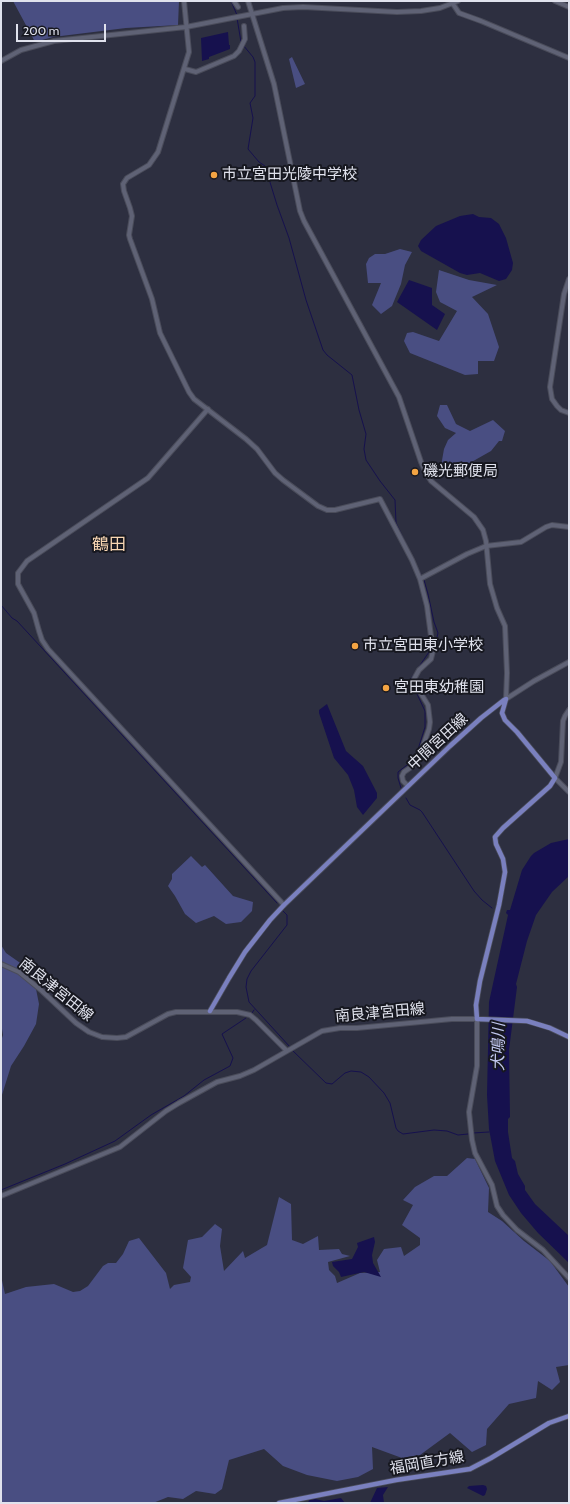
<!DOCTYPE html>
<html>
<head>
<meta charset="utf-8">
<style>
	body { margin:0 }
	#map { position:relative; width:570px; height:1504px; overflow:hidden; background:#2d2f40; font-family:Cabin,sans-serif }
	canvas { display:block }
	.frame { position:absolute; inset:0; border:2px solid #e0e2ed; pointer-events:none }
	.scale { position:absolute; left:16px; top:24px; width:90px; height:18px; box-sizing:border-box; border:2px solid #e0e2ed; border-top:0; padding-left:5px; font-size:12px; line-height:14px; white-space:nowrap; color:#e0e2ed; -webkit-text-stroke:3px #171820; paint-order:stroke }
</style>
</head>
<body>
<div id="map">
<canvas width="570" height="1504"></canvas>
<div class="frame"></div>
<div class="scale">200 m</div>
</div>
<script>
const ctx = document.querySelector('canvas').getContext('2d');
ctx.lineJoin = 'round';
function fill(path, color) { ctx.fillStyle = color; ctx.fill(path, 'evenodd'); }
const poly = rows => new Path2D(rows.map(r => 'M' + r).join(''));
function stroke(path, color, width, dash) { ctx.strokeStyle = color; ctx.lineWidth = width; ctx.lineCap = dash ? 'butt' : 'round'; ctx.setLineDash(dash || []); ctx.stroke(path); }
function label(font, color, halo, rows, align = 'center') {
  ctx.font = font + ' Cabin,"Noto Sans JP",sans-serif'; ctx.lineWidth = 4; ctx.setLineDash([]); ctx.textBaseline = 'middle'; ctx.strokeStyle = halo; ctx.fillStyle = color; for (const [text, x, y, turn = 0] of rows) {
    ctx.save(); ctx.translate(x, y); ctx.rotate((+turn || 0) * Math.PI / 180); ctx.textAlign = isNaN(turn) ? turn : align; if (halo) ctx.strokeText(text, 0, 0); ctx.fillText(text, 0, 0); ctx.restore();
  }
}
fill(poly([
	[13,1,179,1,178,25,126,28,53,37,35,42],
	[292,57,305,84,296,88,289,59],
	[400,249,412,252,405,265,401,284,392,306,381,314,372,305,381,283,368,283,366,264,369,258,375,254,385,254],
	[439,270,469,280,497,285,472,297,488,314,499,347,494,361,478,361,478,374,465,375,410,353,404,341,407,333,413,332,439,341,457,311,440,302,436,292],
	[440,405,447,405,456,424,470,431,493,420,505,431,502,441,499,441,491,451,468,464,464,470,451,472,443,469,441,466,444,449,448,440,456,433,445,428,437,416],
	[191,856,202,867,205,865,233,896,253,902,252,911,241,922,226,924,214,916,196,923,185,914,175,896,168,886,172,879,172,874],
	[1,945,6,953,26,967,35,984,39,1004,36,1024,24,1046,11,1066,1,1098,1,1041,3,1035,1,1023],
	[467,1158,475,1159,489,1188,488,1212,502,1221,524,1241,550,1261,569,1287,569,1365,556,1367,560,1382,552,1390,538,1381,536,1398,509,1404,487,1429,486,1445,472,1452,450,1433,420,1455,402,1458,372,1447,373,1469,358,1477,337,1481,307,1475,283,1466,264,1449,229,1460,222,1489,215,1494,196,1491,183,1499,168,1497,153,1503,1,1503,1,1276,5,1294,26,1287,54,1284,73,1292,80,1291,88,1286,103,1266,108,1263,116,1263,123,1254,129,1241,139,1238,166,1273,170,1289,174,1285,190,1282,191,1277,183,1268,188,1240,202,1237,215,1224,222,1229,220,1246,224,1271,243,1251,245,1258,267,1245,279,1197,291,1204,292,1240,303,1244,318,1236,319,1250,339,1249,342,1254,350,1256,328,1262,329,1270,335,1276,337,1283,360,1273,380,1272,377,1260,384,1249,401,1247,404,1256,420,1245,420,1238,402,1225,413,1205,403,1200,415,1187,434,1176,447,1176]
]), '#494e82');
fill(poly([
	[228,32,229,45,230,45,230,49,209,57,209,59,202,61,201,38],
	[473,214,479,217,491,218,499,224,506,238,513,263,512,270,506,279,499,281,480,273,467,275,460,273,421,251,418,246,421,240,436,226,460,216],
	[409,280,432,288,432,305,445,314,437,330,397,302],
	[327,704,346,751,363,766,377,793,377,798,363,815,357,807,354,790,348,775,334,758,319,713,319,710],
	[569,839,569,876,552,892,536,915,527,941,516,984,517,987,509,1050,510,1117,508,1119,508,1132,512,1158,515,1161,518,1174,525,1186,525,1190,535,1204,569,1236,569,1263,538,1233,521,1213,509,1195,495,1161,489,1129,487,1095,489,1002,508,915,506,913,507,910,510,910,522,870,531,856,534,853,551,843],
	[374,1237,375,1242,372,1255,373,1263,381,1277,364,1272,341,1277,339,1272,333,1266,332,1262,352,1259,358,1247,357,1243],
	[483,1485,486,1486,487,1489,485,1495,483,1496,467,1488,469,1486],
	[388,1487,383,1495,384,1503,370,1503,377,1488],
	[341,1498,345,1503,308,1503,309,1500,315,1499,324,1501]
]), '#16114e');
stroke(poly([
	[231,1,237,15],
	[237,18,241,42],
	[243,45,253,57,255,62,255,96,250,103,253,118,248,149,259,162,265,166,277,205,289,238,306,300,323,350,327,355,352,375,359,410,366,434,364,449,366,460,380,481,395,500,396,523,422,577],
	[424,580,428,594,434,622,438,633,435,645],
	[1,605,12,618,17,621,277,903],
	[401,788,398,778,398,772,415,759,425,727,425,711,417,694,411,686,410,680,431,649],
	[406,798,410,805,420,810,422,812,474,891,482,900,492,908],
	[283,911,287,915,287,925,251,971,247,979,246,987,249,1002,290,1047],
	[252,1013,254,1010],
	[292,1050,326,1083,332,1084,345,1073,351,1071,361,1072,369,1077,384,1093,390,1103,396,1128,398,1131,403,1134,434,1130,447,1131,458,1135,468,1134],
	[473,1133,489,1132],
	[1,1190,65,1164,115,1141,151,1115,184,1096,204,1080,230,1066,233,1058,222,1034,246,1018]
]), '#16114e', 1);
const secondary = poly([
	[184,1,189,52,158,152,149,165,127,178,123,184,124,191,130,208,132,216,129,235,130,239,152,299,160,333,189,392,194,399,246,439,257,449,275,473,283,480,318,506,327,510,335,510,380,499,412,560,420,579,427,606,433,651,431,659,419,670,414,679,415,684,428,705,430,722,429,729,419,757,414,765,404,772,402,776,403,781,408,786],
	[234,1,238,7],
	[248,1,274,84,300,211,304,221,399,397,421,462,426,473,431,481,474,517,483,530,486,541,490,584,497,608,505,626,507,673,506,699],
	[555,1,569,7],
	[453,4,459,13,481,21,569,58],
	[1,61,21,50,54,41,186,27,283,8,303,7,397,12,421,11,440,8,458,1],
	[185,69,196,72,234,56,239,51,245,39,244,26],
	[569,279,564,294,550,387,552,399,557,406,561,410,569,413],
	[208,409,148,478,27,561,18,573,18,584,34,613,39,631,42,640,48,649,284,905],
	[420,579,467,554,486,546,521,542,546,527,552,525,569,527],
	[506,699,534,681,569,662],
	[569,710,565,716,563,721,561,762,555,778,569,792],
	[1,964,19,972,42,991,76,1023,89,1032,102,1037,117,1038,126,1037,168,1014,176,1012,237,1012,250,1015,256,1020,287,1051],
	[1,1196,120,1147,166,1111,179,1103,217,1082,240,1076,254,1070,322,1031,340,1028,357,1028,452,1019,477,1019,477,1066,469,1112,472,1140,475,1153,492,1185,497,1206,503,1215,517,1230,543,1250,569,1278]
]);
const primary = poly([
	[506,699,502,713,505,720,517,732,555,778,550,786,503,828,495,837,496,844,503,859,505,872,499,905,480,981,476,1005,477,1019,527,1021,550,1028,569,1037],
	[210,1011,229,978,245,952,270,920,284,905,450,746,481,718,504,700],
	[279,1503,396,1480,470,1469,491,1458,549,1423,569,1416]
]);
stroke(secondary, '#4a4c5a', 6);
stroke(primary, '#4a4c5a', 6);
stroke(secondary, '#5f6275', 4);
stroke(primary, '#7a80bf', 4.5);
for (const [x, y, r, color] of [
	[214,175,4,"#f3a443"],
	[415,472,4,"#f3a443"],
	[355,646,4,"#f3a443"],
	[386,688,4,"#f3a443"]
]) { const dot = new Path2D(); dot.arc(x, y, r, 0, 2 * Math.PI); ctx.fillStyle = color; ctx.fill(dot); stroke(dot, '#171820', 1.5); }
label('15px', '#e0e2ed', '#171820', [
	["市立宮田光陵中学校",222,175],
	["磯光郵便局",423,472],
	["市立宮田東小学校",363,646],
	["宮田東幼稚園",394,688]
], 'left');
label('15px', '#e0e2ed', '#171820', [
	["中間宮田線",438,742,-43],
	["南良津宮田線",56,990,39],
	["南良津宮田線",380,1013,-5],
	["福岡直方線",427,1463,-10]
]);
label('italic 16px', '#c2c8ef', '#171820', [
	["犬鳴川",499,1047,-89]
]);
label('17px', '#f7d5b2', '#171820', [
	["鶴田",109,545]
]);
</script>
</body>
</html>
